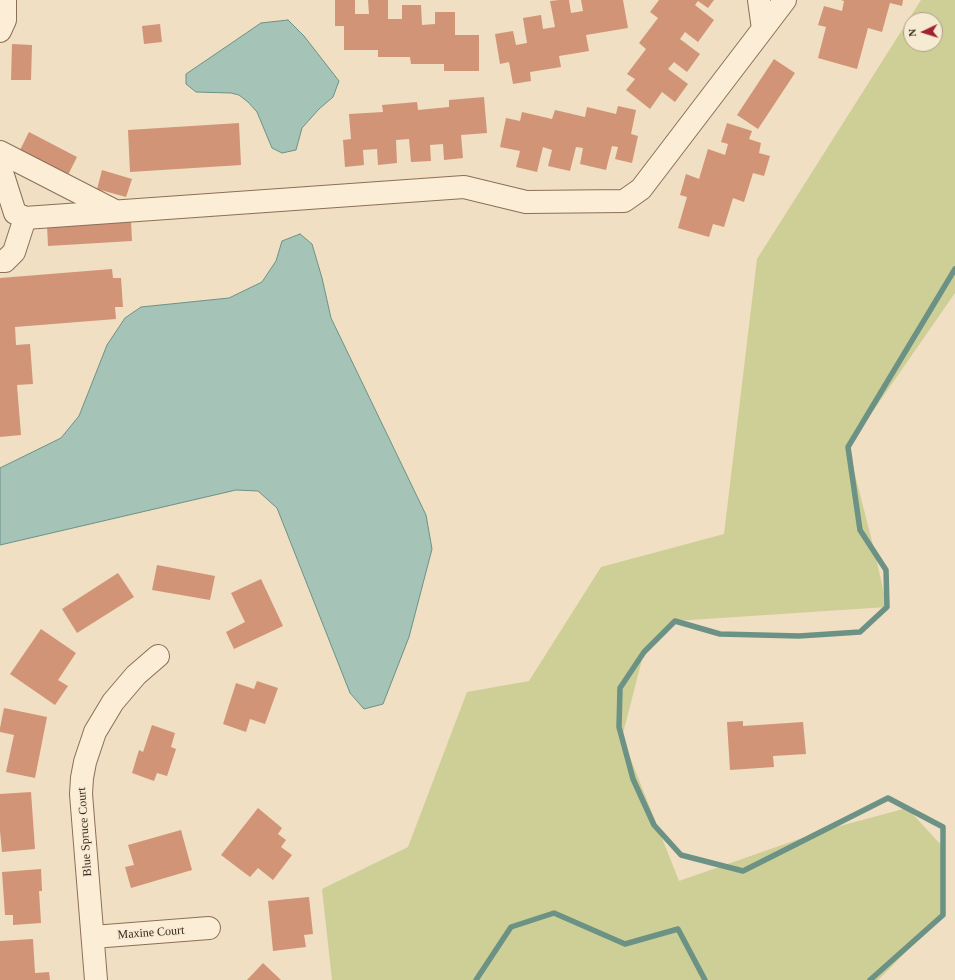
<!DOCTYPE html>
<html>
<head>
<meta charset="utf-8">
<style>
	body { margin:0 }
	#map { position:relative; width:955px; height:980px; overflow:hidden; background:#f0dfc2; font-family:"Times New Roman",serif }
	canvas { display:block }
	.north { position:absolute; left:903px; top:12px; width:40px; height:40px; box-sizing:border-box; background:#f7ead3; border:1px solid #ac9d8a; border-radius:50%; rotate:266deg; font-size:11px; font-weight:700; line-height:16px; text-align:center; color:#3b291d }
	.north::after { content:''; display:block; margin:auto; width:14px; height:18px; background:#9e2530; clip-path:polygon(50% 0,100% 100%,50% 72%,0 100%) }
</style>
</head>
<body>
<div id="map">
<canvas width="955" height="980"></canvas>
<div class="north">N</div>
</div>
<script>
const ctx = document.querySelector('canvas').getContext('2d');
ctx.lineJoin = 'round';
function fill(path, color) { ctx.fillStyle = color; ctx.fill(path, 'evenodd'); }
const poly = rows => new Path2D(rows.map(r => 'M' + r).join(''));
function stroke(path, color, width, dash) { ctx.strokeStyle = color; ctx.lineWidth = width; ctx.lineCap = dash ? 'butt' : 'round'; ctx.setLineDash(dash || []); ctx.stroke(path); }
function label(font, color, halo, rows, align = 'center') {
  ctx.font = font + ' "Times New Roman",serif'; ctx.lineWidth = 3; ctx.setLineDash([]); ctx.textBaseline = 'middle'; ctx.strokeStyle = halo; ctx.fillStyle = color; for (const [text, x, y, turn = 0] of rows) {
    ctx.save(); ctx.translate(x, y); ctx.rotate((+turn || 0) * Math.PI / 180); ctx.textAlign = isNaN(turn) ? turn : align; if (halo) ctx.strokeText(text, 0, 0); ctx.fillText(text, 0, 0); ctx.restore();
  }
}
fill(poly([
	[921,0,955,0,955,293,848,447,875,553,887,607,675,621,644,652,622,737,679,881,825,830,907,808,943,847,943,915,878,980,332,980,322,889,408,847,467,692,529,681,601,567,724,534,757,259],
	[911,20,935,20,935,44,911,44]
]), '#cdcf96');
const water = poly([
	[288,20,304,36,339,81,333,97,319,109,302,128,296,150,282,153,272,148,257,112,248,102,239,95,231,93,196,92,186,84,186,74,261,23,288,20],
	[300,234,312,244,322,278,331,318,426,515,432,549,409,637,383,704,364,709,350,693,277,508,258,491,236,490,0,545,0,468,61,438,79,416,107,345,125,318,141,307,229,298,262,282,276,261,282,241,300,234]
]);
fill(water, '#a5c3b7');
stroke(water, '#6b9285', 1);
stroke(poly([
	[476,980,511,927,554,913,625,944,678,929,705,980],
	[870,980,943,915,943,827,888,798,743,871,681,855,654,825,633,779,619,727,620,688,644,652,675,621,720,634,799,636,860,632,887,607,886,570,860,530,848,447,955,269]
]), '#6b9285', 5.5);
fill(poly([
	[335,0,355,0,355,14,369,14,368,0,388,0,388,19,402,19,402,5,421,5,422,25,435,24,435,12,455,12,455,35,479,35,479,71,444,71,444,64,411,64,410,57,378,57,378,50,344,50,344,26,335,26],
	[559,0,569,0,571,13,583,11,581,0,623,0,628,28,586,35,589,51,559,56,561,67,530,72,531,81,513,84,509,62,500,64,495,34,513,31,516,45,527,43,523,18,541,15,543,29,555,27,550,1],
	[659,0,714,0,708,8,698,1,695,5,714,20,698,42,685,32,680,39,700,54,687,72,674,62,668,69,688,84,675,102,662,92,650,109,626,90,635,79,627,74,646,49,639,43,658,18,650,12],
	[841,0,903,0,902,6,890,3,882,32,868,28,857,69,818,58,826,27,818,25,824,6,842,11,844,1],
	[160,24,162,42,144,44,142,26],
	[12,44,32,45,31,80,11,80],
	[774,59,795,73,758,129,737,115],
	[484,97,487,133,461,135,463,158,444,160,443,144,430,145,431,161,411,162,409,139,396,140,397,163,378,165,377,149,363,150,364,165,345,167,343,140,351,139,349,114,383,112,382,105,417,102,418,110,449,107,449,100],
	[618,106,636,110,631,134,638,136,632,163,615,159,618,147,612,146,606,170,580,164,583,148,576,147,570,171,548,166,552,150,543,147,537,172,516,167,520,151,500,147,506,118,520,121,522,112,552,119,555,110,585,117,587,107,616,114],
	[239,123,241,165,130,172,128,130],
	[727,123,752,131,749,139,761,143,759,153,770,156,764,176,753,173,744,202,733,198,724,227,713,224,709,237,678,228,687,197,680,195,686,174,699,179,708,149,725,155,728,144,721,142],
	[29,132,77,157,68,175,20,150],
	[102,170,132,179,126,197,97,189],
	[131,221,132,241,48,246,47,225],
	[112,269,113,278,121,278,123,307,115,307,116,319,15,327,16,345,30,344,33,384,17,385,21,435,0,437,0,278],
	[157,565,215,576,210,600,152,590],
	[118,573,134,597,77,633,62,609],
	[261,579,283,626,234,649,226,632,245,622,231,593],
	[41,629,76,653,58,680,68,686,55,705,10,674],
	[257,681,278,688,265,724,250,719,246,732,223,724,236,683,254,689],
	[4,708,47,717,35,778,6,772,14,735,0,732,0,728],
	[743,721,743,726,803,722,806,754,773,756,774,767,730,770,727,722],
	[152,725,175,733,171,747,176,749,167,776,157,773,154,781,132,773,139,750,143,752],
	[31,792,35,849,2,852,0,831,0,794],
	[258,808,282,828,278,834,286,840,281,847,292,855,273,880,258,868,250,877,221,855],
	[181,830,192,870,131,888,125,867,134,865,128,845],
	[41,869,42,891,39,891,41,923,13,925,13,915,5,915,2,872],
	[309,897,313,934,304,935,306,947,273,951,268,901],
	[33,939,35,973,49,972,50,980,0,980,0,941],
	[263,963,281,980,247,980]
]), '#d19476');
const minor = poly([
	[759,0,763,29,785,0],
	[0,31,5,20,5,0],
	[0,152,115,211],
	[0,166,15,213,25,218,464,187,526,202,624,201,641,189,763,29],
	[0,261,5,261,14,252,25,218],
	[93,937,209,928],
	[96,980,81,794,82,778,85,762,95,732,113,702,136,675,158,656]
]);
stroke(minor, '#8c6f58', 24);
stroke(minor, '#fbedd6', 22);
label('12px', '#3b291d', '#f7ead3', [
	["Blue Spruce Court",85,832,-94],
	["Maxine Court",151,933,-4]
]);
</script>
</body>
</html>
